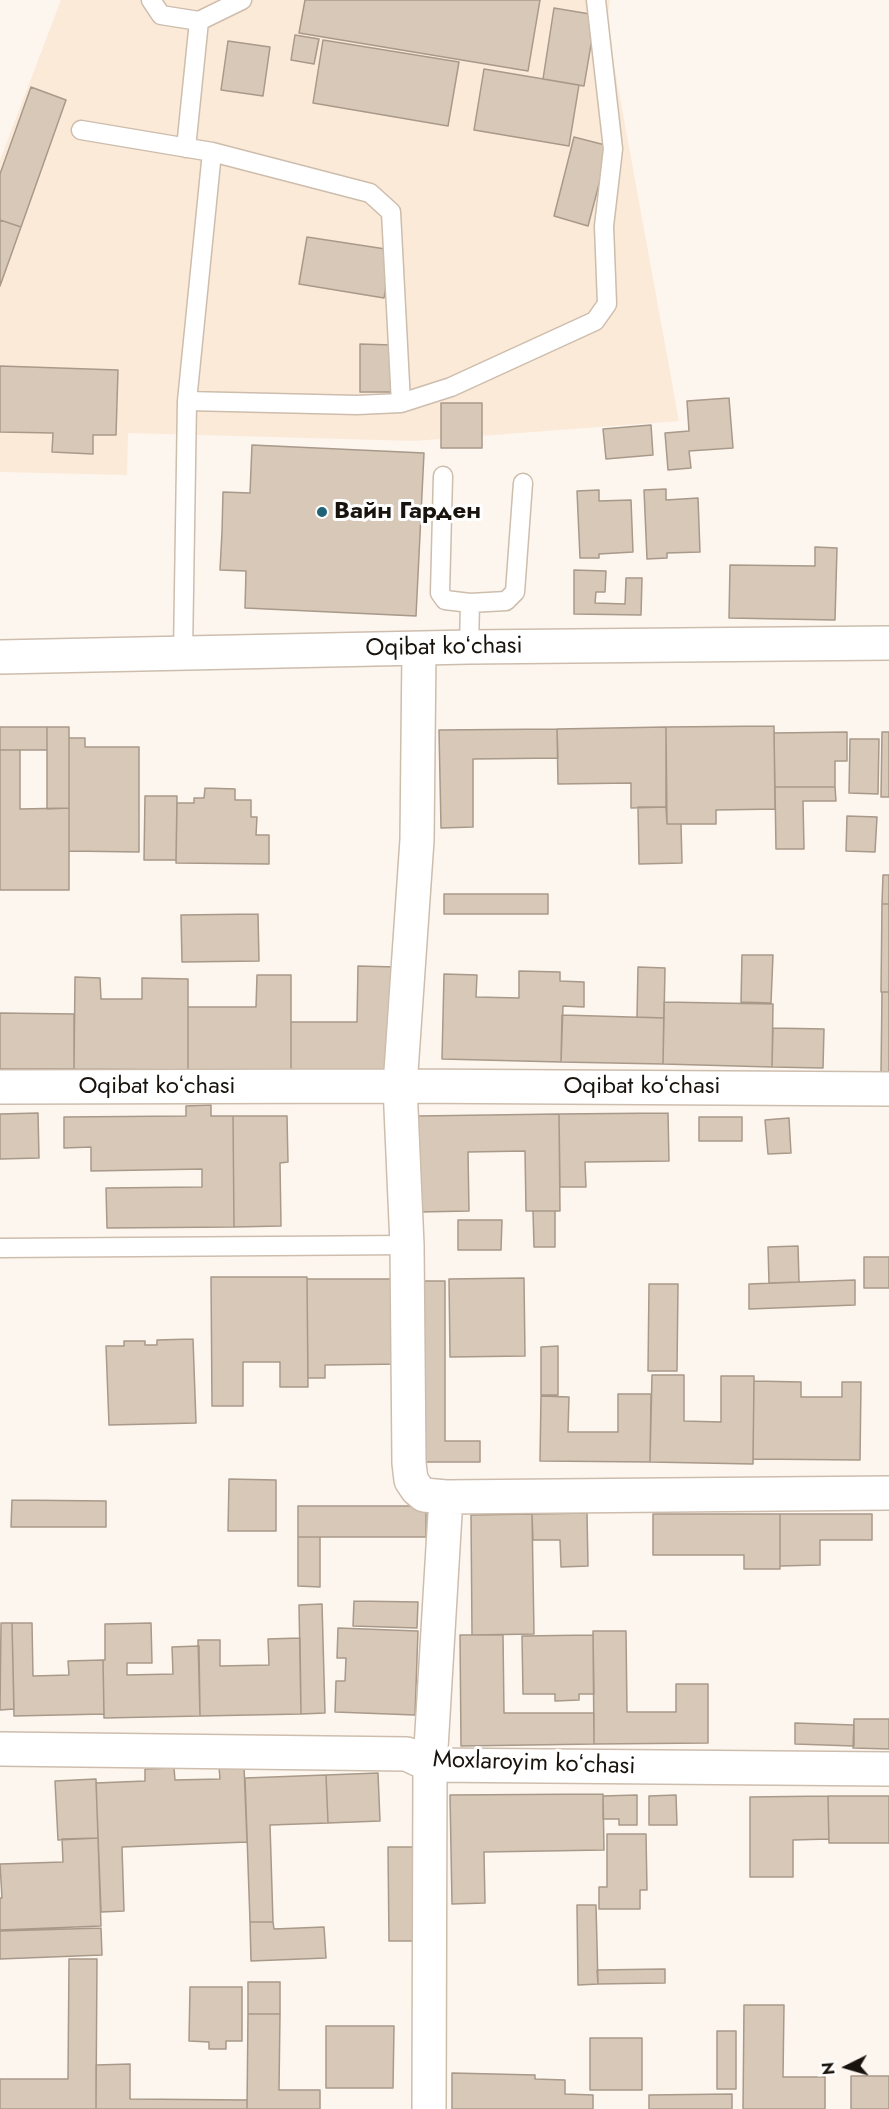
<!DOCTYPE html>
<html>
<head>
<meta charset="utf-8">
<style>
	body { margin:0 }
	#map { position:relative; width:889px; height:2109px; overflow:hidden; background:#fdf6ef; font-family:Jost,sans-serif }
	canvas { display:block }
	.north { position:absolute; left:817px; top:2037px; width:60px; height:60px; -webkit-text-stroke:4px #fff; paint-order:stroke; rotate:265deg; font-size:16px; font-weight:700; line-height:24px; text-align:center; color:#19130d }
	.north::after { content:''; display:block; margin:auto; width:21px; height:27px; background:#19130d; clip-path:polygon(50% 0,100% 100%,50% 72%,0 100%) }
</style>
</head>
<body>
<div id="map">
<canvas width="889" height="2109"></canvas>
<div class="north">N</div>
</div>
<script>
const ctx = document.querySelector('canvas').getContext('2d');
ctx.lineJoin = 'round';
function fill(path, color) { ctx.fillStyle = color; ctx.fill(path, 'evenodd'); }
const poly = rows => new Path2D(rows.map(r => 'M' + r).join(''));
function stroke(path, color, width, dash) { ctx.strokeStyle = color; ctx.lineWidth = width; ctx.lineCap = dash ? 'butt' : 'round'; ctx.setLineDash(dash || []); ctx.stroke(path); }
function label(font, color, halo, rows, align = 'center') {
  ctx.font = font + ' Jost,sans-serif'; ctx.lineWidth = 6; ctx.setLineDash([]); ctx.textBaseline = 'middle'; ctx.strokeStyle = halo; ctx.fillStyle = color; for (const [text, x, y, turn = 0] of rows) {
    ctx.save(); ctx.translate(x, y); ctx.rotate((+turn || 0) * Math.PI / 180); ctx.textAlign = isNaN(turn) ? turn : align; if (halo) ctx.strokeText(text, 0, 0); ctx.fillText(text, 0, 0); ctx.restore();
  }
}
fill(poly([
	[61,0,610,0,607,26,679,421,414,441,128,433,127,475,0,472,0,160]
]), '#fcead8');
const building = poly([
	[305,0,540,0,528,71,299,33,305,0],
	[554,8,596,15,584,86,543,79,554,8],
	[295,35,319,39,314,64,291,60,295,35],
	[323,40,459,62,448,126,313,103,323,40],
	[228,41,270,47,263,96,221,90,228,41],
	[484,69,579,85,569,146,474,130,484,69],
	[31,87,66,100,21,227,0,220,0,174,31,87],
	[574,137,609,146,588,226,554,216,574,137],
	[0,220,21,227,0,286,0,220],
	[307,237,392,250,384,298,299,284,307,237],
	[360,344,392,345,391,392,360,392,360,344],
	[0,366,118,370,116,435,93,435,93,454,52,452,53,433,0,432,0,366],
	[729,398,733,448,689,451,691,468,668,470,665,433,689,431,687,401,729,398],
	[441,403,482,403,482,448,441,448,441,403],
	[651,425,653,455,606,459,603,429,651,425],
	[252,445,424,453,416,616,245,608,246,571,220,570,222,532,223,492,250,493,252,445],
	[666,489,666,500,698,498,700,552,667,553,667,558,647,559,644,490,666,489],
	[599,490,599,501,631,500,633,552,599,554,599,558,580,558,577,491,599,490],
	[815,547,837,548,835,620,729,618,730,565,815,566,815,547],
	[574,570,606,571,605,592,596,592,595,603,625,604,626,578,642,578,641,615,574,614,574,570],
	[774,726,775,809,716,810,716,824,667,824,666,727,774,726],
	[0,727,47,727,47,750,0,750,0,727],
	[47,727,69,727,69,808,47,809,47,727],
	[666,727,666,807,631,808,631,783,558,784,557,729,666,727],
	[557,729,558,758,473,759,473,827,441,828,439,730,557,729],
	[847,732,847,761,835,761,835,787,775,787,774,733,847,732],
	[882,732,889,732,889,797,881,797,882,732],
	[69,738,85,738,85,747,139,747,139,852,69,851,69,738],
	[850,739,879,739,878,794,849,793,850,739],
	[0,750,20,750,20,809,69,808,69,890,0,890,0,750],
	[775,787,835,787,836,801,803,801,804,849,776,849,775,787],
	[205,788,235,789,235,800,251,800,251,817,257,817,256,835,269,835,269,864,176,863,177,803,194,803,194,798,204,798,205,788],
	[145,796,177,796,176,860,144,860,145,796],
	[638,807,666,807,667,824,681,824,682,863,639,864,638,807],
	[847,816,877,817,875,852,846,851,847,816],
	[883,875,889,875,889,904,882,904,883,875],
	[444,894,548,894,548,914,444,914,444,894],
	[882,904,889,904,889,992,881,992,882,904],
	[258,914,259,961,182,962,181,915,258,914],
	[742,955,773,955,771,1003,741,1002,742,955],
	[358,966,396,967,395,1071,291,1071,291,1022,357,1022,358,966],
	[638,967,665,968,664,1018,637,1017,638,967],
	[519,971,560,972,560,981,584,982,584,1007,563,1006,561,1062,442,1059,444,974,477,975,476,997,519,998,519,971],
	[257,975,291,975,291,1071,188,1070,188,1007,256,1007,257,975],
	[75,977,100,978,101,999,142,999,142,978,188,979,188,1070,74,1069,75,977],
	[882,992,889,992,889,1074,881,1073,882,992],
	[664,1002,773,1004,772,1067,663,1064,664,1002],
	[0,1013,74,1014,74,1069,0,1069,0,1013],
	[562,1015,664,1018,663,1064,561,1062,562,1015],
	[773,1028,824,1029,823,1068,772,1067,773,1028],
	[211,1105,211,1116,233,1116,234,1227,107,1228,106,1188,202,1187,202,1169,91,1171,91,1147,64,1148,64,1117,186,1116,186,1106,211,1105],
	[38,1113,39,1158,0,1159,0,1114,38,1113],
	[668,1113,669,1161,585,1162,586,1187,560,1187,559,1114,668,1113],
	[559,1114,560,1211,526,1211,525,1151,468,1152,469,1211,419,1212,418,1116,559,1114],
	[233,1116,287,1116,288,1162,280,1163,281,1226,234,1227,233,1116],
	[699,1117,742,1117,742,1141,699,1141,699,1117],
	[789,1118,791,1153,768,1154,765,1120,789,1118],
	[533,1211,555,1211,555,1247,534,1247,533,1211],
	[458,1220,502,1220,501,1250,458,1250,458,1220],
	[798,1246,799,1282,769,1283,768,1247,798,1246],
	[864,1257,889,1257,889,1288,864,1288,864,1257],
	[211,1277,307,1277,308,1387,280,1387,280,1362,243,1362,243,1406,212,1406,211,1277],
	[524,1278,525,1356,450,1357,449,1279,524,1278],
	[307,1279,400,1279,401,1364,325,1365,325,1378,308,1378,307,1279],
	[855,1280,855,1305,749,1309,749,1284,855,1280],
	[420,1281,445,1281,445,1441,480,1441,480,1462,421,1462,420,1281],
	[649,1284,678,1284,677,1371,648,1371,649,1284],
	[193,1339,196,1423,109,1425,106,1346,124,1346,124,1341,145,1341,145,1345,157,1345,157,1340,193,1339],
	[558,1346,558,1395,541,1395,541,1347,558,1346],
	[652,1375,684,1375,684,1421,721,1422,721,1376,754,1376,753,1464,650,1462,652,1375],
	[754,1381,801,1382,801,1397,842,1397,842,1382,861,1382,860,1460,753,1459,754,1381],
	[618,1394,651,1394,650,1462,540,1461,541,1396,569,1397,568,1432,618,1432,618,1394],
	[229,1479,276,1480,276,1531,228,1531,229,1479],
	[12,1500,106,1501,106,1527,11,1527,12,1500],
	[298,1506,426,1506,426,1537,298,1537,298,1506],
	[587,1513,588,1566,561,1567,560,1540,533,1540,532,1514,587,1513],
	[532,1514,534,1634,472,1635,471,1515,532,1514],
	[653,1514,780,1514,780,1569,744,1569,744,1555,653,1555,653,1514],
	[780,1514,872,1514,872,1540,820,1540,820,1565,780,1566,780,1514],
	[298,1537,320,1537,320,1587,298,1586,298,1537],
	[354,1601,418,1602,417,1628,353,1626,354,1601],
	[322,1604,325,1713,301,1714,299,1605,322,1604],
	[1,1623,12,1623,14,1709,0,1710,1,1623],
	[12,1623,32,1623,33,1676,69,1675,68,1661,103,1660,104,1714,14,1716,12,1623],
	[151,1623,152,1663,127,1663,127,1675,173,1674,172,1647,199,1646,200,1716,104,1718,103,1660,105,1660,105,1624,151,1623],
	[338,1628,418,1631,415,1715,335,1712,336,1681,345,1681,346,1658,337,1658,338,1628],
	[593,1631,626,1631,627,1712,676,1712,676,1684,708,1684,708,1743,594,1744,593,1631],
	[460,1635,503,1635,504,1713,594,1713,594,1744,461,1746,460,1635],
	[593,1635,594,1694,579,1694,579,1700,555,1701,555,1694,523,1694,522,1636,593,1635],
	[300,1638,301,1714,200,1716,198,1640,220,1640,220,1666,269,1665,268,1639,300,1638],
	[854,1719,889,1719,889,1749,853,1748,854,1719],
	[795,1723,854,1725,854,1746,795,1744,795,1723],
	[244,1766,247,1842,122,1847,124,1911,101,1912,96,1783,145,1781,145,1769,174,1768,175,1780,220,1779,219,1767,244,1766],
	[378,1773,380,1821,328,1823,326,1775,378,1773],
	[326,1775,328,1823,270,1825,273,1922,250,1922,245,1778,326,1775],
	[96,1779,98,1838,58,1840,55,1781,96,1779],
	[603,1794,604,1850,484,1852,485,1903,452,1904,450,1795,603,1794],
	[637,1795,637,1825,619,1825,619,1819,603,1819,603,1796,637,1795],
	[676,1795,677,1825,649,1825,649,1796,676,1795],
	[828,1796,829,1839,793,1840,793,1877,750,1877,750,1797,828,1796],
	[828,1796,889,1796,889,1843,829,1843,828,1796],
	[607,1834,646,1834,647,1890,640,1890,640,1909,599,1909,599,1887,607,1887,607,1834],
	[98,1838,101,1926,0,1930,0,1898,2,1898,0,1864,63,1862,62,1839,98,1838],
	[388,1847,420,1847,421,1941,389,1941,388,1847],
	[577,1905,596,1905,598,1984,578,1985,577,1905],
	[250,1922,273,1922,274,1929,324,1927,326,1958,251,1961,250,1922],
	[101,1928,102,1955,0,1959,0,1931,101,1928],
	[69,1959,97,1959,96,2109,0,2109,0,2079,68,2079,69,1959],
	[665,1969,665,1983,598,1984,597,1970,665,1969],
	[248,1982,280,1982,280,2014,248,2014,248,1982],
	[190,1987,242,1987,242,2041,226,2041,226,2049,209,2049,209,2042,189,2041,190,1987],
	[744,2005,784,2005,783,2077,825,2077,825,2109,743,2109,744,2005],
	[248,2014,280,2014,279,2090,320,2090,320,2109,247,2109,248,2014],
	[326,2026,394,2026,393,2088,326,2088,326,2026],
	[717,2031,736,2031,736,2089,717,2089,717,2031],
	[590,2038,642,2038,642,2090,590,2090,590,2038],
	[130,2064,130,2099,247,2100,247,2109,96,2109,96,2065,130,2064],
	[452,2073,535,2075,535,2079,565,2080,565,2094,593,2095,593,2109,452,2109,452,2073],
	[851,2076,889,2076,889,2109,851,2109,851,2076],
	[732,2094,732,2109,649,2109,649,2095,732,2094]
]);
fill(building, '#d8c8b8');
stroke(building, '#a89989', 1.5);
const service = poly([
	[151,0,161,15,199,21,186,148],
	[199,21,242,0],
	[81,130,212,152,370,193,391,212,401,403],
	[187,401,357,405,401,403,451,387,595,321,607,304,604,226,613,149,596,0],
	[443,476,440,593,445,600,470,603],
	[469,647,470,603,506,601,515,592,523,483],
	[183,653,187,401,212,152],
	[0,1248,407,1245]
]);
const minor = poly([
	[419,649,417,840,400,1086,407,1245,409,1463,411,1480,417,1489,424,1495,446,1497,430,1765,429,2109],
	[0,657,469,647,889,643],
	[0,1087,400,1086,889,1089],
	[446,1497,889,1493],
	[0,1749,407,1754,430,1765,889,1769]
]);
stroke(service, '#cdbdad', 21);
stroke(minor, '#cdbdad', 36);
stroke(service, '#fff', 18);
stroke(minor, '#fff', 33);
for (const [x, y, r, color] of [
	[322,512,6,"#206276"]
]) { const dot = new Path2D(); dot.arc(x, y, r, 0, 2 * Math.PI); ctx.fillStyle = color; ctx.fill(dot); stroke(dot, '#fff', 2); }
label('bold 24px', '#19130d', '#fff', [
	["Вайн Гарден",334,512]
], 'left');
label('24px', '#19130d', '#fff', [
	["Oqibat koʻchasi",444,648,-1],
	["Oqibat koʻchasi",157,1087],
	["Oqibat koʻchasi",642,1087],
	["Moxlaroyim koʻchasi",534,1764,2]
]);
</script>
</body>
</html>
